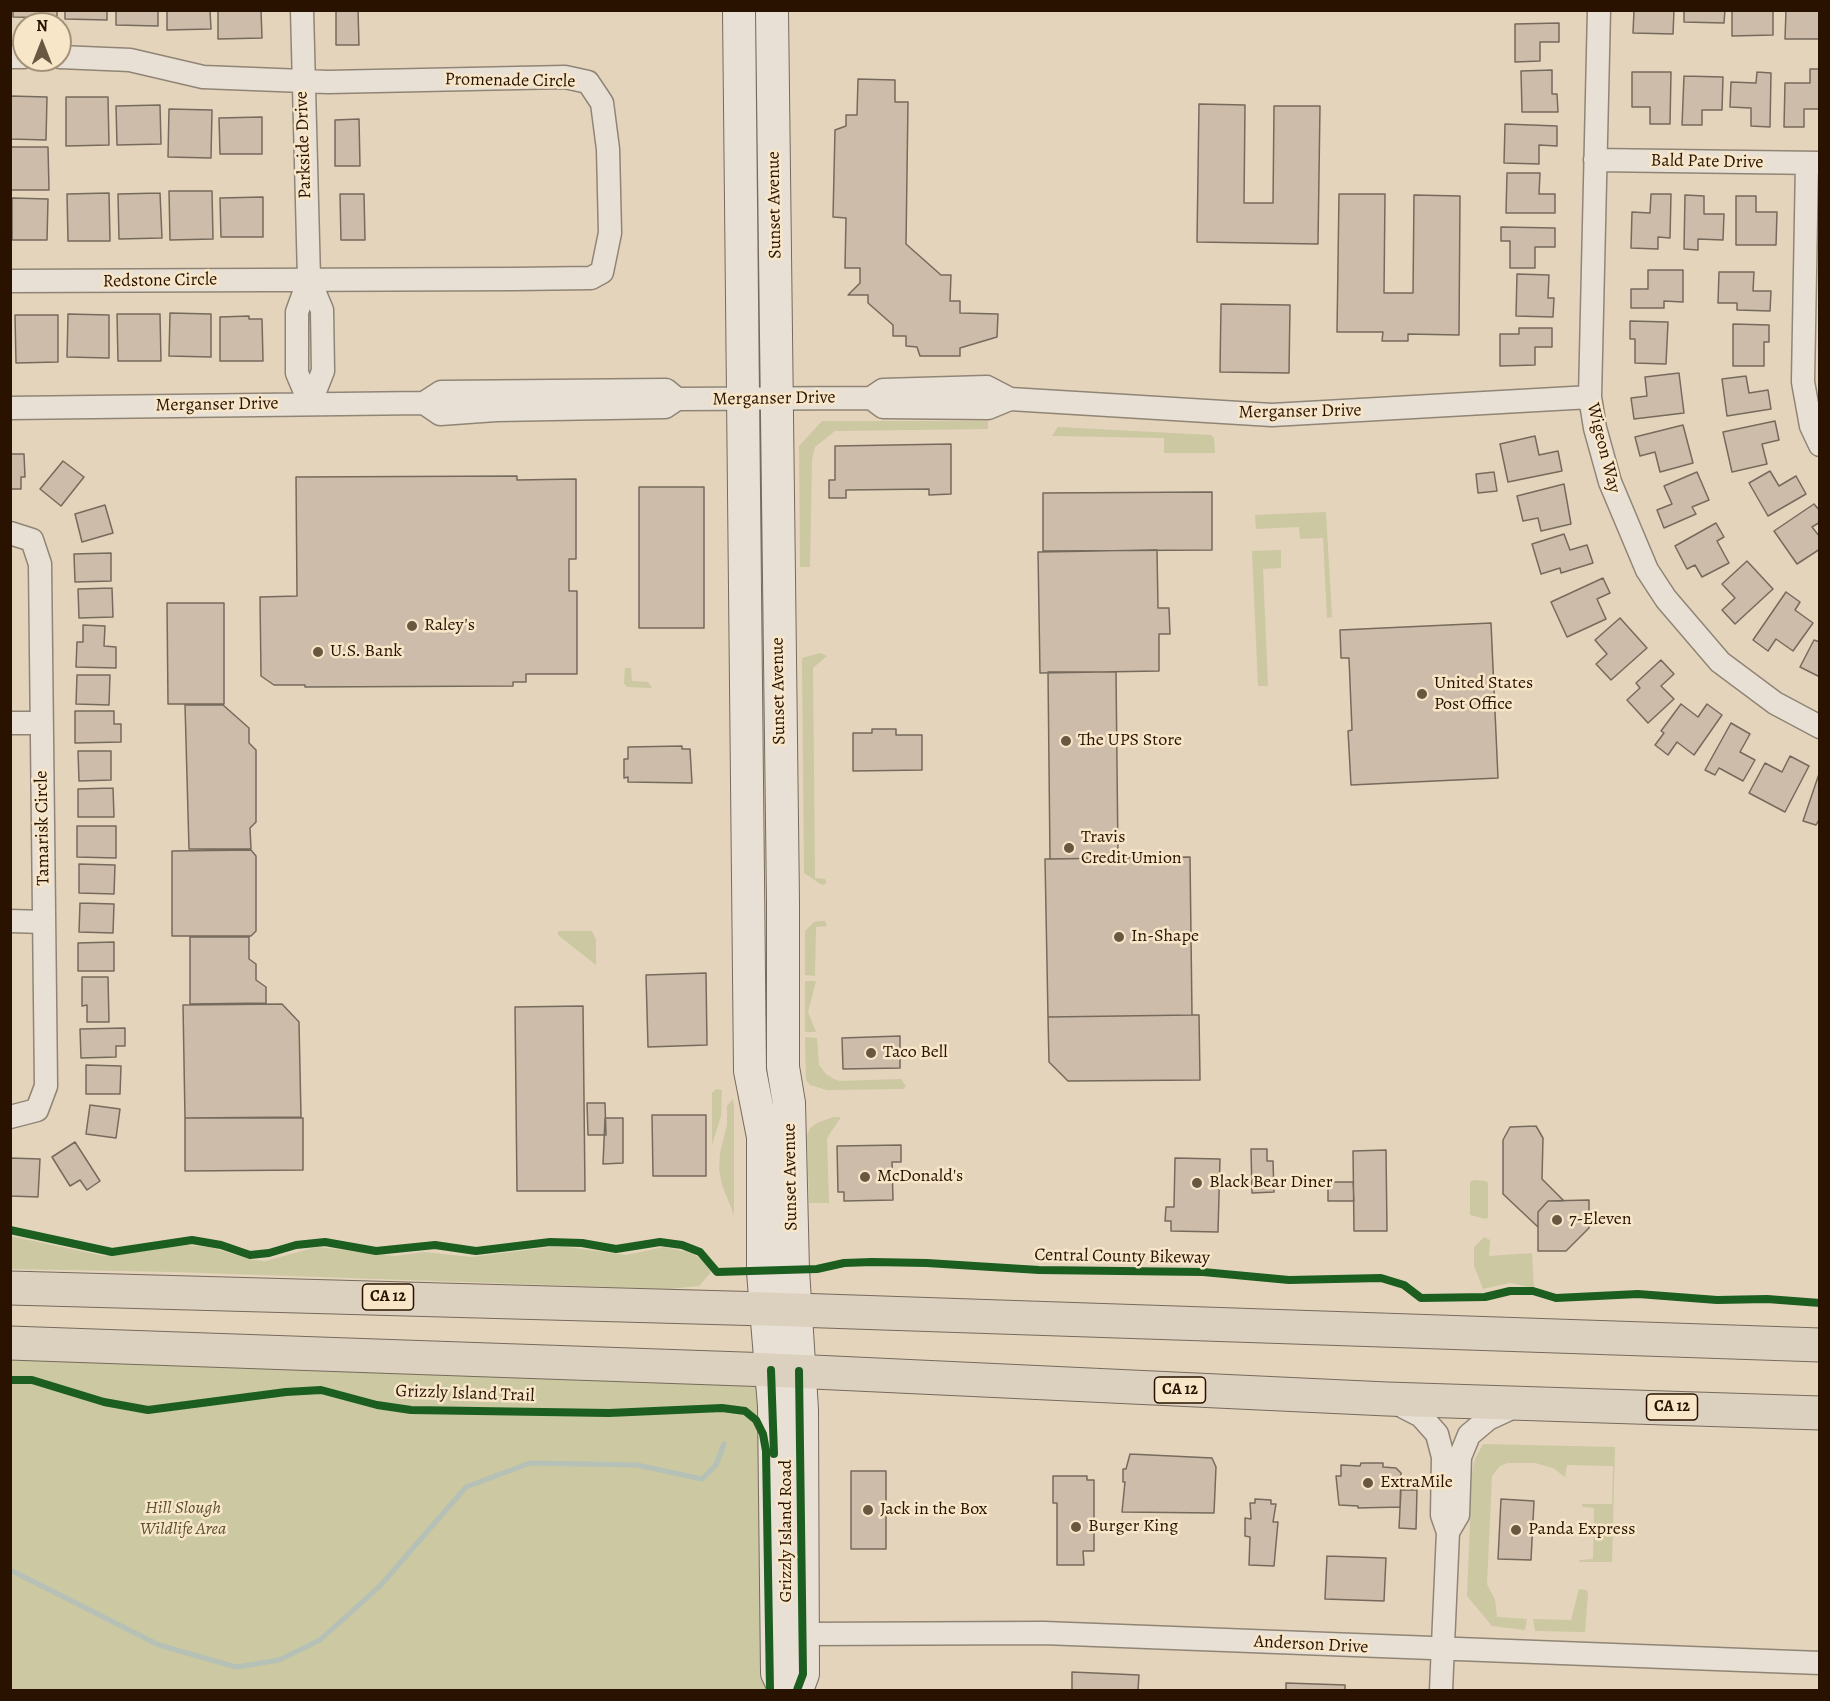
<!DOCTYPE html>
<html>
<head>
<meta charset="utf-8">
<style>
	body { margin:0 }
	#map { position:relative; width:1830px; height:1701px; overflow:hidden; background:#e4d4bc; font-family:Alegreya,serif }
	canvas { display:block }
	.frame { position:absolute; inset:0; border:12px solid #291300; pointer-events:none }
	.north { position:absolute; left:12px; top:12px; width:60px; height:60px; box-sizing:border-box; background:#f8e6c9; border:2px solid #a59279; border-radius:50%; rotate:0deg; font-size:16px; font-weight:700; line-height:24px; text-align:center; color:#291300 }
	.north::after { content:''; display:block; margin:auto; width:21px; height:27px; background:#6a5742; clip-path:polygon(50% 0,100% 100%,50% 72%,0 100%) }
</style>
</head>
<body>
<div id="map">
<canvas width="1830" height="1701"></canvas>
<div class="frame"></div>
<div class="north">N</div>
</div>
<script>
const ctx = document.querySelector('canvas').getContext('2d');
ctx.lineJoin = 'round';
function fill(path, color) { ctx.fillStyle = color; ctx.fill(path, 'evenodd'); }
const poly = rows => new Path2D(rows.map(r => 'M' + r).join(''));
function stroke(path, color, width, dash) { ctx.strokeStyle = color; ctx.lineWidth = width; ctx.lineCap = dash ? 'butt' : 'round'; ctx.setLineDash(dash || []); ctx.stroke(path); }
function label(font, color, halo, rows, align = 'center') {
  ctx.font = font + ' Alegreya,serif'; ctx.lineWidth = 5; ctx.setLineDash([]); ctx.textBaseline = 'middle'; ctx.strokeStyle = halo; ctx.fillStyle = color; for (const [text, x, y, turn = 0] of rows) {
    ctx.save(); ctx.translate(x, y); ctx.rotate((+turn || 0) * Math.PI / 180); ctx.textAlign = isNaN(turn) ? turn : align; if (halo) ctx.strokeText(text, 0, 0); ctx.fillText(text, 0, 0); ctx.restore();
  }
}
fill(poly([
	[822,421,988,421,988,429,835,431,815,447,812,459,810,567,800,567,799,446],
	[1058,427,1211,435,1214,438,1215,453,1164,453,1164,438,1052,436],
	[1326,512,1332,617,1327,618,1323,538,1300,539,1299,527,1256,529,1255,515],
	[1281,550,1281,568,1263,569,1268,686,1258,686,1252,551],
	[820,653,827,656,813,668,815,878,825,879,827,883,822,885,804,873,802,658],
	[625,668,631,668,632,681,648,682,652,688,627,687,624,683],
	[820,921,825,921,827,926,816,927,815,976,805,975,805,931,814,922],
	[558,931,592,931,596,940,596,965,558,935],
	[805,981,816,981,808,1012,816,1032,805,1032],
	[805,1037,817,1038,819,1065,826,1074,834,1079,840,1081,901,1079,906,1086,903,1089,827,1090,810,1085,806,1080],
	[716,1089,722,1090,721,1116,712,1145,712,1093],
	[733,1099,734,1107,734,1215,722,1185,719,1169,720,1153,727,1125,727,1106],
	[833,1117,841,1117,827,1138,829,1203,809,1203,807,1136,810,1128,817,1123],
	[1474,1180,1486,1181,1488,1183,1488,1217,1486,1219,1470,1215,1470,1182],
	[10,1236,104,1256,186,1245,209,1247,253,1260,265,1261,317,1247,395,1256,424,1252,472,1257,559,1246,626,1255,664,1247,691,1253,703,1260,711,1272,699,1286,668,1289,174,1272,11,1269],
	[1484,1237,1490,1240,1489,1256,1532,1253,1534,1288,1510,1283,1483,1289,1474,1266,1474,1247],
	[11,1343,771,1370,785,1690,11,1690],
	[1483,1444,1615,1447,1612,1562,1580,1562,1579,1560,1593,1559,1594,1508,1582,1507,1582,1504,1612,1504,1613,1466,1567,1465,1565,1477,1553,1468,1535,1463,1508,1463,1500,1466,1492,1476,1487,1584,1495,1600,1497,1617,1527,1619,1525,1630,1492,1626,1467,1596,1472,1473,1475,1459],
	[1579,1589,1586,1590,1588,1593,1585,1632,1535,1631,1533,1619,1571,1620]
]), '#cbc8a2');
stroke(poly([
	[10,1570,159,1645,236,1667,279,1660,320,1640,380,1586,466,1487,530,1463,637,1465,702,1479,716,1465,724,1444]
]), '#b5c0b6', 5);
const building = poly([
	[13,10,57,10,57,18,13,17,13,10],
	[65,10,107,10,107,20,65,19,65,10],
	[116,10,158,10,158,26,116,25,116,10],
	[167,10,210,10,211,29,167,30,167,10],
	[218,10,261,10,262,38,218,39,218,10],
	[336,10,358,10,359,45,336,45,336,10],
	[1634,10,1674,10,1673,34,1633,33,1634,10],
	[1684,10,1725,10,1724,23,1684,22,1684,10],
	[1732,10,1773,10,1773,35,1732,36,1732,10],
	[1786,10,1820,10,1820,39,1785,39,1786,10],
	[1559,23,1559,42,1540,42,1540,61,1515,62,1515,24,1559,23],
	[1810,69,1820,69,1820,109,1804,109,1804,127,1784,127,1785,83,1810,83,1810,69],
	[1552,70,1552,94,1557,94,1558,112,1522,112,1521,71,1552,70],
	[1632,72,1671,72,1670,124,1650,124,1650,107,1632,107,1632,72],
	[1757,72,1771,73,1770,127,1751,126,1751,108,1730,107,1731,82,1756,83,1757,72],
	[1684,76,1723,77,1722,110,1702,110,1702,125,1682,125,1684,76],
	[858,79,895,80,895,102,908,102,906,244,941,275,951,275,950,301,960,301,960,313,998,314,997,337,960,348,960,356,920,356,917,347,906,346,906,336,893,336,893,325,868,303,868,295,848,295,860,283,860,268,845,268,846,218,833,217,835,130,846,126,846,115,857,115,858,79],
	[10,96,47,97,46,140,10,139,10,96],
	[66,97,108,97,109,145,66,146,66,97],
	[1199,104,1245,105,1244,203,1273,203,1274,106,1320,106,1318,244,1197,242,1199,104],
	[160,105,161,144,117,145,116,106,160,105],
	[169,109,212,110,211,158,168,157,169,109],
	[262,117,262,154,220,154,219,118,262,117],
	[359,119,360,166,335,166,335,120,359,119],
	[1505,124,1557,126,1557,146,1539,145,1539,164,1504,163,1505,124],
	[10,147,48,147,49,190,10,190,10,147],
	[1507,173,1540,173,1539,194,1555,194,1555,213,1506,213,1507,173],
	[169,191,212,191,213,239,170,240,169,191],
	[109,193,110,241,68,241,67,194,109,193],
	[160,193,162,238,119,239,118,194,160,193],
	[340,194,364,194,365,240,341,240,340,194],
	[1339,194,1385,194,1384,293,1413,293,1414,195,1460,196,1459,335,1408,334,1408,341,1382,341,1383,332,1337,332,1339,194],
	[1651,194,1671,194,1670,238,1658,237,1658,249,1631,248,1632,212,1650,213,1651,194],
	[1685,195,1704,196,1704,214,1724,214,1723,240,1698,239,1698,250,1684,249,1685,195],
	[1736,196,1756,196,1756,212,1777,212,1776,245,1736,245,1736,196],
	[263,197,263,237,221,237,220,198,263,197],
	[12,198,48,199,47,240,12,240,12,198],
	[1501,227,1555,228,1555,247,1535,247,1535,268,1510,268,1510,241,1501,241,1501,227],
	[1648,270,1683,270,1683,302,1664,301,1664,308,1631,308,1631,289,1648,289,1648,270],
	[1719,272,1754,272,1753,291,1771,291,1770,311,1737,310,1737,303,1718,303,1719,272],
	[1517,274,1549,275,1548,298,1554,298,1553,317,1516,316,1517,274],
	[1221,304,1290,305,1289,373,1220,372,1221,304],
	[170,313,211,314,211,357,169,356,170,313],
	[68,314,109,315,109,358,67,357,68,314],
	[117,314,160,314,161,361,118,361,117,314],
	[15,315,58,315,58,362,16,363,15,315],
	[249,316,249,319,262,319,263,361,220,361,220,317,249,316],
	[1630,321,1668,322,1666,364,1635,363,1635,339,1630,339,1630,321],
	[1733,324,1769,325,1769,342,1764,342,1764,366,1733,366,1733,324],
	[1519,328,1552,328,1552,347,1535,347,1535,365,1500,366,1500,334,1519,334,1519,328],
	[1679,373,1684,413,1634,419,1631,398,1647,396,1645,377,1679,373],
	[1746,376,1749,393,1768,390,1771,409,1727,416,1722,379,1746,376],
	[1775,421,1779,440,1762,444,1767,464,1732,472,1723,432,1775,421],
	[1683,425,1693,463,1660,472,1655,452,1640,456,1635,437,1683,425],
	[1535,436,1539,455,1558,451,1562,471,1508,482,1500,444,1535,436],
	[951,444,951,494,929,495,929,489,846,490,846,498,829,498,829,480,835,480,835,446,951,444],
	[10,454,24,454,25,477,21,477,21,489,10,489,10,454],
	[63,461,84,477,61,506,40,489,63,461],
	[1770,471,1779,486,1796,476,1806,494,1768,516,1749,483,1770,471],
	[1494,472,1497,491,1478,493,1476,474,1494,472],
	[1697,472,1709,500,1692,507,1696,514,1664,528,1657,510,1672,504,1664,486,1697,472],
	[517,476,517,480,576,479,576,559,569,559,569,591,577,591,577,674,526,674,526,682,513,682,513,686,305,687,305,685,274,685,261,676,260,597,297,596,296,477,517,476],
	[1564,484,1571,524,1541,531,1538,518,1523,521,1517,496,1564,484],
	[639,487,704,487,704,628,639,628,639,487],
	[1212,492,1212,550,1043,551,1043,493,1212,492],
	[1814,504,1820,511,1820,522,1812,527,1820,537,1820,549,1797,564,1774,531,1814,504],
	[105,505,113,533,82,542,75,514,105,505],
	[1716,523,1724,537,1717,541,1729,563,1702,577,1695,565,1687,569,1675,546,1716,523],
	[1564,534,1570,550,1587,545,1593,563,1561,573,1560,568,1541,574,1532,544,1564,534],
	[1157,550,1158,608,1169,608,1170,634,1159,634,1159,671,1040,673,1038,552,1157,550],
	[111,553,111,581,75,582,74,554,111,553],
	[1747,561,1773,589,1735,624,1722,610,1735,598,1722,584,1747,561],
	[1603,578,1610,593,1597,599,1606,619,1567,637,1551,602,1603,578],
	[112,588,113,617,79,618,78,589,112,588],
	[1786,592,1800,602,1795,610,1813,623,1793,651,1776,639,1768,651,1753,640,1786,592],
	[167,603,224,603,224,704,168,704,167,603],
	[1620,618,1647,648,1611,680,1596,664,1607,654,1595,640,1620,618],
	[1491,623,1498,778,1351,785,1348,731,1352,730,1349,658,1341,658,1340,630,1491,623],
	[83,625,105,626,104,646,116,647,116,668,76,667,77,642,83,642,83,625],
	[1814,640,1820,642,1820,677,1800,667,1814,640],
	[1661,660,1674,674,1661,686,1674,699,1648,723,1627,700,1640,688,1636,683,1661,660],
	[1048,672,1116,672,1118,858,1050,859,1048,672],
	[77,675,110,675,109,705,76,704,77,675],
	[1681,704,1698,717,1707,704,1722,715,1694,755,1677,742,1668,755,1655,745,1664,733,1661,731,1681,704],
	[185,705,223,705,249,728,249,743,256,750,256,822,250,828,251,849,189,849,185,705],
	[75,711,114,711,114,724,121,724,121,742,75,743,75,711],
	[1731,723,1750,734,1740,752,1755,760,1743,781,1719,768,1715,775,1705,770,1731,723],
	[872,729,896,729,896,735,922,735,922,770,853,771,853,733,872,733,872,729],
	[682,746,682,749,690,749,692,783,628,782,628,777,624,778,624,759,628,759,628,747,682,746],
	[78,751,111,751,111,780,79,781,78,751],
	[1790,756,1809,766,1785,812,1749,793,1765,763,1782,772,1790,756],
	[1820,771,1820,818,1816,825,1803,821,1820,771],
	[113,788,114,817,78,817,78,789,113,788],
	[77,826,116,826,116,858,77,857,77,826],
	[251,850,256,856,256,931,251,936,172,936,172,851,251,850],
	[1190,857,1192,1015,1048,1017,1045,859,1190,857],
	[79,864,115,865,114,894,79,893,79,864],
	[80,903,114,904,113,933,79,932,80,903],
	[190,937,249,937,249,959,256,964,256,980,266,987,266,1003,190,1004,190,937],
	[114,942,114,971,78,971,78,943,114,942],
	[706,973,707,1045,648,1047,646,975,706,973],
	[82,977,108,977,109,1022,87,1022,87,1005,82,1006,82,977],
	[282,1004,299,1022,301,1117,185,1118,183,1005,282,1004],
	[583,1006,585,1191,517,1191,515,1007,583,1006],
	[1192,1015,1199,1015,1200,1080,1068,1081,1049,1062,1048,1017,1192,1015],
	[125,1028,125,1046,116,1046,116,1057,81,1058,80,1029,125,1028],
	[900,1036,900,1068,843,1069,842,1038,900,1036],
	[86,1065,121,1066,120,1094,86,1094,86,1065],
	[587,1103,605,1103,606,1135,588,1135,587,1103],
	[90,1105,120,1109,116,1138,86,1134,90,1105],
	[652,1115,706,1115,706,1176,653,1176,652,1115],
	[185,1118,303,1118,303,1170,185,1171,185,1118],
	[605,1118,623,1118,623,1163,603,1164,605,1118],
	[1536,1126,1543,1138,1542,1179,1564,1201,1548,1201,1538,1212,1538,1227,1503,1194,1503,1140,1510,1127,1536,1126],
	[75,1142,100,1181,87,1190,80,1180,70,1186,52,1157,75,1142],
	[901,1145,901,1162,892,1162,893,1200,844,1201,844,1192,838,1192,837,1146,901,1145],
	[1251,1149,1267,1149,1267,1161,1273,1161,1274,1192,1252,1193,1251,1149],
	[1386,1150,1387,1231,1354,1231,1353,1151,1386,1150],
	[10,1158,40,1159,38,1197,10,1196,10,1158],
	[1175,1158,1220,1159,1218,1232,1171,1231,1171,1221,1165,1221,1166,1207,1174,1207,1175,1158],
	[1328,1182,1353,1182,1354,1201,1328,1201,1328,1182],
	[1589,1200,1589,1228,1566,1251,1538,1251,1538,1212,1548,1201,1589,1200],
	[1130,1454,1212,1458,1216,1467,1214,1513,1122,1512,1125,1482,1123,1482,1123,1469,1126,1469,1130,1454],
	[1361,1463,1383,1463,1383,1467,1396,1468,1401,1473,1400,1507,1358,1508,1358,1506,1339,1505,1336,1476,1341,1476,1341,1465,1360,1466,1361,1463],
	[851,1471,886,1471,886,1549,851,1549,851,1471],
	[1053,1476,1087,1476,1087,1480,1094,1480,1094,1551,1083,1551,1084,1565,1057,1565,1057,1503,1053,1503,1053,1476],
	[1401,1490,1417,1490,1416,1529,1399,1528,1401,1490],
	[1255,1499,1271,1500,1271,1504,1276,1504,1273,1522,1278,1522,1274,1566,1249,1565,1250,1537,1245,1536,1245,1518,1251,1519,1250,1503,1255,1503,1255,1499],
	[1501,1499,1534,1501,1531,1560,1498,1559,1501,1499],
	[1327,1556,1386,1558,1384,1601,1325,1599,1327,1556],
	[1072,1672,1139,1675,1138,1690,1072,1690,1072,1672],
	[1286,1683,1345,1685,1345,1690,1286,1690,1286,1683]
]);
fill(building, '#cebcaa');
stroke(building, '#766a5c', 1.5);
const street = poly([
	[302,10,309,279,322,310,323,371,310,404],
	[1599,10,1590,397,1595,428,1610,482,1647,570,1666,599,1720,662,1775,703,1820,727],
	[10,57,24,57],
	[1595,160,1820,163],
	[1807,163,1803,382,1811,426,1820,445],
	[309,279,297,312,297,373,310,404],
	[10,281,515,279,591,278,602,272,610,233,608,149,602,103,588,82,565,77,328,82,203,77,130,60,60,57],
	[871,398,883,407,988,408,1010,399],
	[424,403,440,414,496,410,665,407,677,399,871,398,883,390,987,387,1010,399,1272,415,1590,397],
	[10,408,424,403,441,392,666,390,677,399],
	[10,533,32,540,40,564,46,1086,37,1110,10,1117],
	[10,723,41,723],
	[10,921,44,922],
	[1396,1403,1421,1416,1437,1434,1443,1457,1442,1515,1448,1532,1441,1690],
	[1448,1532,1458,1515,1460,1457,1469,1435,1488,1419,1516,1406],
	[803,1634,1044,1633,1820,1663]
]);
const secondary = poly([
	[739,10,750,1071,763,1137,763,1272,774,1406,777,1673,785,1690],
	[772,10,783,902,783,1067,789,1103,793,1270,802,1409,803,1674,797,1690]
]);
const highway = poly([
	[10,1288,766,1309,1820,1345],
	[10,1343,771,1370,1387,1399,1820,1413]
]);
stroke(street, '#908575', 25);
stroke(secondary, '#766a5c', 34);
stroke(highway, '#766a5c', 35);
stroke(street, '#e8e0d4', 22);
stroke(secondary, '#e8e0d4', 32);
stroke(highway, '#dcd1bf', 33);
stroke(poly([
	[10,1230,112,1252,192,1240,221,1245,250,1255,269,1253,296,1245,325,1242,376,1251,435,1245,476,1251,550,1242,582,1243,616,1249,660,1242,682,1245,700,1252,717,1272,817,1269,844,1263,872,1262,927,1263,1039,1270,1203,1272,1289,1280,1381,1278,1404,1285,1421,1298,1485,1297,1510,1291,1533,1291,1556,1298,1638,1294,1717,1300,1767,1299,1820,1303],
	[771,1370,774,1454],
	[10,1380,32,1380,104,1402,148,1410,286,1392,321,1390,377,1405,411,1410,609,1413,722,1408,745,1411,756,1420,763,1434,766,1451,770,1690],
	[797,1690,803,1674,799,1371]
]), '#1b5e20', 8);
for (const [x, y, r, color] of [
	[412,626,6,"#6a5742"],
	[318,652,6,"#6a5742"],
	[1422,694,6,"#6a5742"],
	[1066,741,6,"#6a5742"],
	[1069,848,6,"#6a5742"],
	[1119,937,6,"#6a5742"],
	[871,1053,6,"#6a5742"],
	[865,1177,6,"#6a5742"],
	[1197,1183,6,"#6a5742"],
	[1557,1220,6,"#6a5742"],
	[1368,1483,6,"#6a5742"],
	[868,1510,6,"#6a5742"],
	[1076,1527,6,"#6a5742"],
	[1516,1530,6,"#6a5742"]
]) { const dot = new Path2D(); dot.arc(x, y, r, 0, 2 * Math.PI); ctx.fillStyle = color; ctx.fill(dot); stroke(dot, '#f8e6c9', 2); }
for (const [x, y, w] of [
	[388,1297,51],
	[1180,1390,51],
	[1672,1407,51]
]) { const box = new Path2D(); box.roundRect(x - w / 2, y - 13, w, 26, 4.5); ctx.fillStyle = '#f8e6c9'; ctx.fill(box); stroke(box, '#291300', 1.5); }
label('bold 16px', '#291300', null, [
	["CA 12",388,1297],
	["CA 12",1180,1390],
	["CA 12",1672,1407]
]);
label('18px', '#291300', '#f8e6c9', [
	["Promenade Circle",510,81,1],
	["Parkside Drive",304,145,-92],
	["Bald Pate Drive",1707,162,1],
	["Sunset Avenue",775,205,-91],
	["Redstone Circle",160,281,-1],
	["Merganser Drive",774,399,-1],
	["Merganser Drive",217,405,-1],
	["Merganser Drive",1300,412,-1],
	["Wigeon Way",1603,448,76],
	["Sunset Avenue",779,691,-91],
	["Tamarisk Circle",43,828,-91],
	["Sunset Avenue",791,1177,-91],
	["Central County Bikeway",1122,1257,1],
	["Grizzly Island Trail",465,1394,2],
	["Grizzly Island Road",787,1531,-90],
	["Anderson Drive",1311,1645,3]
]);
label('18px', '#291300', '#f8e6c9', [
	["Raley's",424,626],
	["U.S. Bank",330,652],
	["United States",1434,684],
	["Post Office",1434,705],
	["The UPS Store",1078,741],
	["Travis",1081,838],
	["Credit Umion",1081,859],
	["In-Shape",1131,937],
	["Taco Bell",883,1053],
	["McDonald's",877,1177],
	["Black Bear Diner",1209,1183],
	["7-Eleven",1569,1220],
	["ExtraMile",1380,1483],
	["Jack in the Box",880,1510],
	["Burger King",1088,1527],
	["Panda Express",1528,1530]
], 'left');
label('italic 18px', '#5b4f31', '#f8e6c9', [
	["Hill Slough",183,1509],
	["Wildlife Area",183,1530]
]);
</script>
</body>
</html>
